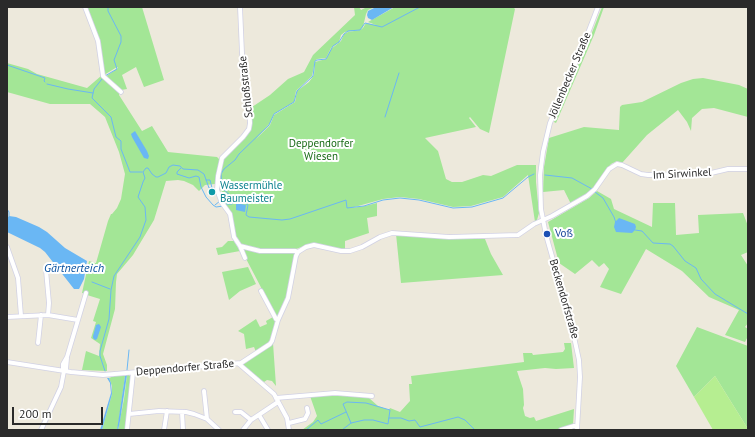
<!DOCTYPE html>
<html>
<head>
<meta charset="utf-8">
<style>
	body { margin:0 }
	#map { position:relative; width:755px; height:437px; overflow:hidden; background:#ede9dc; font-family:"PT Sans",sans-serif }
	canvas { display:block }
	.frame { position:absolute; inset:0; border:8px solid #2a2a2a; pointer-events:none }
	.scale { position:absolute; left:12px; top:407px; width:91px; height:18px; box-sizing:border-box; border:2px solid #2a2a2a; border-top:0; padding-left:5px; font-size:12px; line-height:14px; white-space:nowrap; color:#2a2a2a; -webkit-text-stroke:3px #fff; paint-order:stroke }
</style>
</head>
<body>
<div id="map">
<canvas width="755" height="437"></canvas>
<div class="frame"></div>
<div class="scale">200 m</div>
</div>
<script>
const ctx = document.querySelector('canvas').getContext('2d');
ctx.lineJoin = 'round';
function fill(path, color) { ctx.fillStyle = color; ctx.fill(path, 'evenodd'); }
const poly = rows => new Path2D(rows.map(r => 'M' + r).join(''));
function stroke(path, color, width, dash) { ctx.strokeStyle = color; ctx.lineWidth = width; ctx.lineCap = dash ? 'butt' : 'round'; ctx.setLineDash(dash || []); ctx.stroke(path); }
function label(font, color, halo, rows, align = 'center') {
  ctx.font = font + ' "PT Sans",sans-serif'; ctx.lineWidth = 4; ctx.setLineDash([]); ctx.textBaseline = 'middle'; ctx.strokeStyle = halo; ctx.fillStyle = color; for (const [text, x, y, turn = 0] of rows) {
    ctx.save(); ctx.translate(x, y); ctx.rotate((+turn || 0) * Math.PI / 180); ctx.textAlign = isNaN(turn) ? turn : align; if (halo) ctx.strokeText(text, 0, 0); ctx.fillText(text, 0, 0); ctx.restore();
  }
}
fill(poly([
	[86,7,142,7,164,80,144,87,136,67,122,75,127,89,121,90,105,77,118,68,117,67,104,75,101,49],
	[354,7,359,7,361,10,367,7,375,7,368,10,366,14,363,27,360,30,345,32,341,35,339,42,331,48,326,58,317,59,315,61,312,76,296,91,294,102,274,114,270,123,256,139,270,125,274,115,295,102,297,91,309,82,314,75,315,62,326,59,331,49,341,41,344,34,348,32,360,30,363,28,366,23,376,25,368,22,395,7,513,7,515,9,489,133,480,129,470,117,469,118,476,127,425,138,438,151,446,179,452,182,462,182,483,175,491,176,517,165,536,165,536,182,539,213,537,220,535,222,528,175,503,197,471,206,453,207,419,199,400,197,383,199,351,208,365,206,377,203,377,216,367,218,369,233,345,241,345,249,333,248,318,244,310,244,296,249,260,250,241,244,235,237,230,211,226,206,222,199,225,194,219,189,219,185,221,183,219,180,222,161,250,130,252,124,252,107,270,95,288,79,304,72,313,55,355,15],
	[602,7,604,7,594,35,556,123,554,122,561,105,591,35],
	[7,63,28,69,37,74,87,88,101,76,120,91,119,95,142,131,152,126,168,152,217,157,220,160,215,184,205,185,199,191,193,185,184,181,178,180,166,181,154,220,133,255,117,274,116,282,115,309,103,354,107,365,107,371,82,370,86,351,99,356,100,344,91,338,96,322,93,321,100,299,87,295,87,294,82,293,89,261,95,263,96,263,108,221,111,214,112,214,117,208,121,199,125,174,119,152,105,117,90,104,50,104,7,92],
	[703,78,739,85,748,89,748,117,714,108,702,109,692,118,691,131,687,122,678,110,647,135,622,163,617,161,611,164,596,186,584,196,571,204,564,190,543,192,544,167,549,138,584,127,619,130,620,107,622,105,642,102,681,83,693,79],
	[597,191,611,199,614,209,652,227,653,203,675,203,676,235,699,233,698,215,743,213,748,226,748,252,741,255,748,266,748,323,745,327,748,329,748,336,745,342,725,335,739,310,709,297,682,271,646,249,621,294,600,287,609,269,604,263,599,267,592,260,575,274,559,263,548,222,589,198],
	[396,234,447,239,485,239,491,254,503,275,401,283],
	[228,241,234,241,240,251,218,255,216,248,222,247],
	[243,249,260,253,293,252,295,255,287,295,278,318,277,318,242,251],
	[248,267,256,284,240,291,229,300,222,272],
	[273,317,275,321,271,341,256,352,254,347,246,349,244,334,238,331,256,319,260,327,267,324,266,321],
	[697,327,748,346,748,429,715,376,694,397,676,366],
	[273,343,276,386,272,381,267,380,264,382,244,367,244,364],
	[564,343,571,343,574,368,556,369,545,368,517,371,523,389,524,405,523,408,525,416,530,418,534,417,536,421,574,409,573,425,557,430,302,430,313,422,317,416,310,396,339,394,369,398,378,406,389,410,390,408,400,412,410,401,409,384,412,384,411,376,524,362,523,353,532,353,533,355,563,352,565,349],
	[127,375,129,375,131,377,126,430,118,430,124,399],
	[114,376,125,376,118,426,117,430,102,430,112,394,112,386,109,378]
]), '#a3e696');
fill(poly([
	[715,376,748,429,748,430,713,430,694,397]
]), '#b6ee91');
fill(poly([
	[376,7,394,7,372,20,368,18,367,15,368,11],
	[135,131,147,151,149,156,148,159,144,158,132,137,131,134],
	[236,203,246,205,245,212,236,210],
	[9,216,16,217,39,227,47,232,65,248,87,261,84,279,79,289,74,289,45,252,40,248,7,232,7,218],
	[619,218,635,224,636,227,635,230,632,233,616,232,614,227,615,222],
	[99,324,101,327,97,339,95,340,93,338,93,336,96,325],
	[127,375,120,421,118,430,117,430,125,376],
	[107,378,109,378,111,383,112,394,102,430,100,430,111,393,110,383]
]), '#6ab7f4');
stroke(poly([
	[7,65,45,78,44,81,45,82],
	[105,76,117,69,114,60,121,42,121,36,108,11,108,7],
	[102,79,94,89,92,98,111,117,116,137,121,141,121,149,130,172,142,172],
	[47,84,68,89,93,93],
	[385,117,399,73],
	[181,168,177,172,177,174,189,178,196,176,199,177,201,187,206,197,213,205,216,207,223,206],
	[545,175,572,178,592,189],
	[206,180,210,180,212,188],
	[219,188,222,188,221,174,224,169,235,160,239,154,269,125,274,114,294,102,297,91,313,76,315,61,317,60,326,59,333,46,339,42,344,34,348,31,360,30,365,23,382,27,420,7],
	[222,188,231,196,228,199,223,199],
	[595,192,603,198,614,217,616,223],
	[225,204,232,204,237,200,241,201,248,205,246,215,249,217,282,220,290,219,346,200,347,208,364,206,383,200,400,198,419,200,453,208,472,207,503,198,528,177,534,174],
	[215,205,220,201],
	[7,209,9,212,9,216],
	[635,230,642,231,653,243,670,244,673,246,685,261,696,268,701,279,715,294,748,314],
	[92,282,110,289],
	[127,370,129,350],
	[105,371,100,356,100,351,109,319,111,290,114,276,140,237,146,220,145,207,138,197,143,182,145,178,143,172,146,168,148,168,152,174,156,177,158,177,166,173,169,167,173,165,180,166,183,169,198,170,204,174,209,188,213,188],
	[389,418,401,418,409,421,415,420,420,427,458,417,465,420,475,430],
	[306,430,318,420,321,424,346,412],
	[342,430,351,423,364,420,373,420,388,424,390,410,366,403,347,402,343,404,351,423]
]), '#6ab7f4', 1);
const minor = poly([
	[85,7,98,41,103,76,121,92],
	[240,7,243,76,249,104,250,123,249,129,243,137,222,158,218,176,217,190,222,203,230,214,234,237,240,246,260,251,295,251,298,252],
	[240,246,245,258],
	[7,247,18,278,21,316],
	[46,270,49,303,48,315],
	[261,291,276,319,278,320],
	[7,317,48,315,78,320],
	[38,343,41,315],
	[7,362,71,372,103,375,241,363,270,344,272,341,278,320,288,298,296,256,298,252,306,247,314,245,341,251,350,251,362,247,380,237,392,233,449,237,518,235,534,224,552,216,587,196,595,189,609,169,617,164,622,165,641,174,648,175,707,174,728,169,748,169],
	[239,364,274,394,287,418,289,430],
	[64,371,66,369,67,358],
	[204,391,207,419],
	[276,398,335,393,372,396],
	[182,412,183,430],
	[235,412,241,412,251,420],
	[129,414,159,411,186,412,194,414,207,419,219,430],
	[259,415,268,430],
	[289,423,305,419,308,413,307,408],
	[41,430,61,387,64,371,63,368,63,364,67,357,86,293],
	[127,430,133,373],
	[164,430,167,411],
	[243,430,251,420,278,402],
	[561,430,574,426,577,427],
	[577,430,580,377,579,360,571,323,546,235,541,209,540,175,543,152,550,123,588,33,598,7]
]);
stroke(minor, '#d1d1e4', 5.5);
stroke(minor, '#fff', 4);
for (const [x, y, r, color] of [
	[212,192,4,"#0f9aa8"],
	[547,234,4,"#1a4fb4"]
]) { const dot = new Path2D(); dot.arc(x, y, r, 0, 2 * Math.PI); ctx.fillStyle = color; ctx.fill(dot); stroke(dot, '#fff', 1.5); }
label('11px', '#2a2a2a', '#fff', [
	["Jöllenbecker Straße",570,75,-67],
	["Schloßstraße",246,87,-96],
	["Im Sirwinkel",682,174,-3],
	["Beckendorfstraße",564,299,74],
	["Deppendorfer Straße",185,368,-5]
]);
label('11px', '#1a6b17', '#fff', [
	["Deppendorfer",321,144],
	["Wiesen",321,157]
]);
label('11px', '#0d838f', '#fff', [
	["Wassermühle",220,186],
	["Baumeister",220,199]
], 'left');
label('11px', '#164399', '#fff', [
	["Voß",555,234]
], 'left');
label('italic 12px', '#0851a1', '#fff', [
	["Gärtnerteich",74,269]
]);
</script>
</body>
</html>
